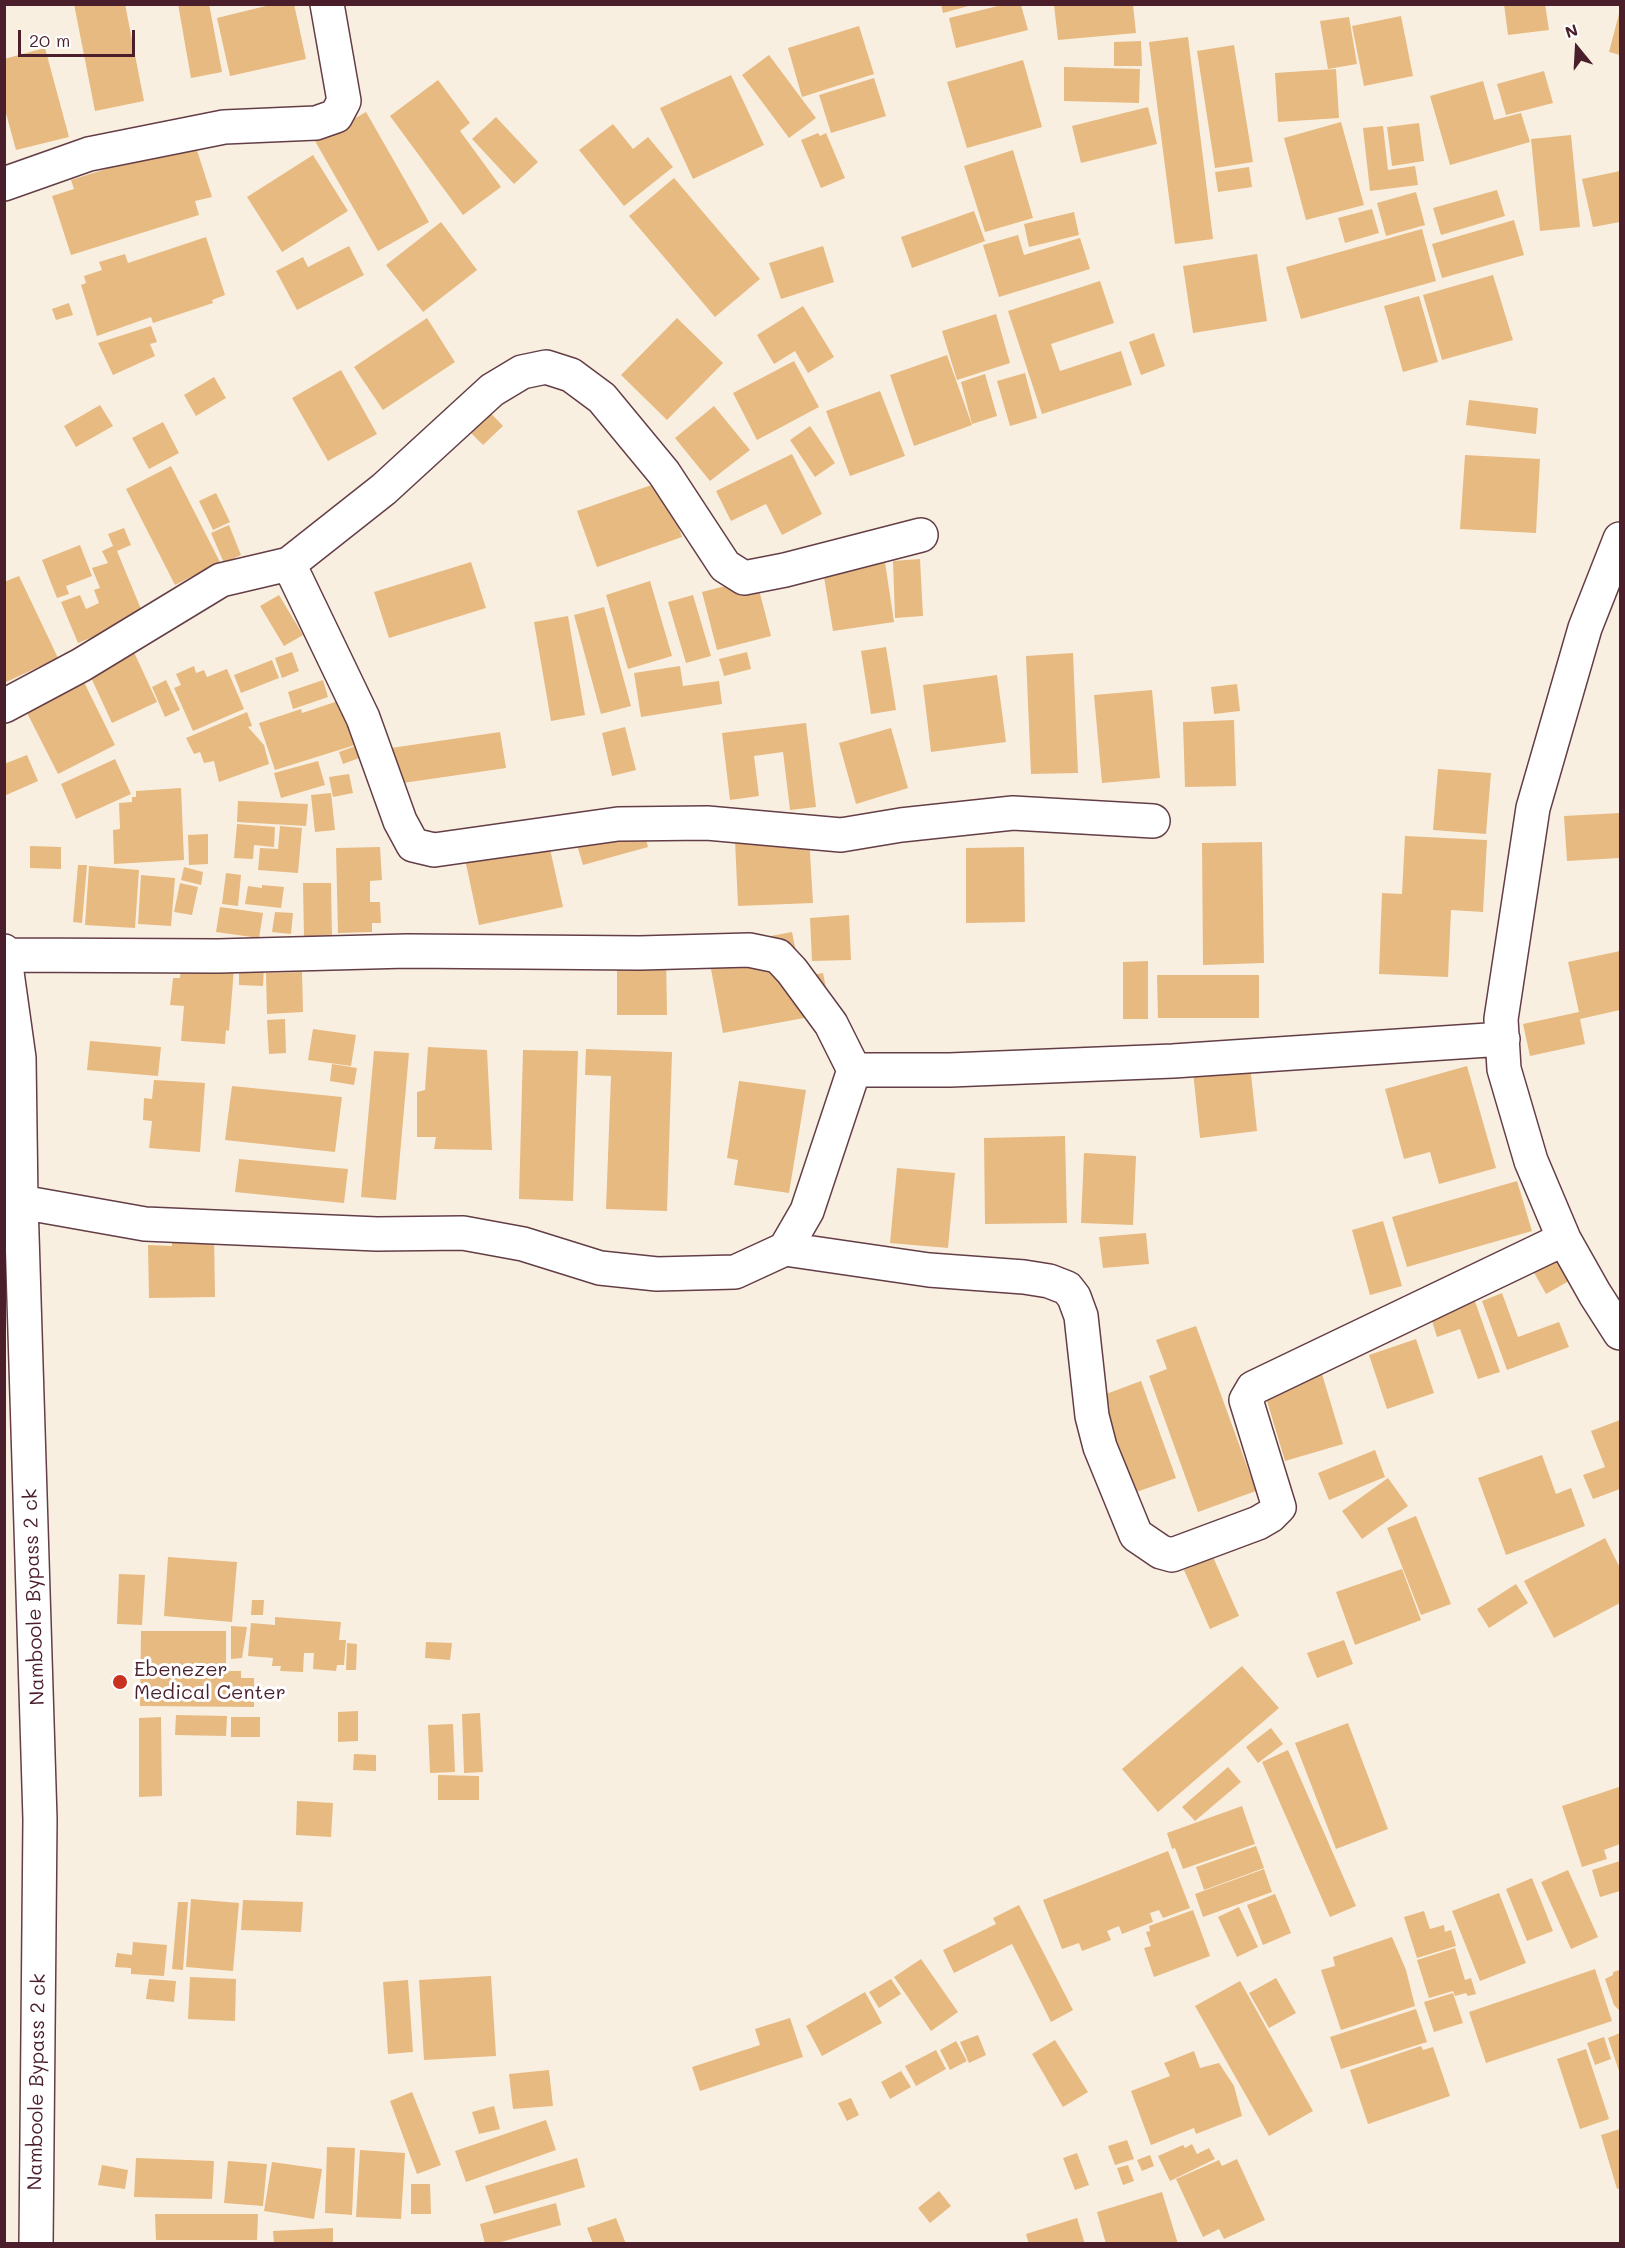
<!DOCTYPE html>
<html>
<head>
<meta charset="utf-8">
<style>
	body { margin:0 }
	#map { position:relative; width:1625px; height:2248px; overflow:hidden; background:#f9efe1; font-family:Mali,sans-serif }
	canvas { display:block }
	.frame { position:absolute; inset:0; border:6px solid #4a1f2b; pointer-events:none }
	.north { position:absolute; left:1547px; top:18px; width:60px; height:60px; -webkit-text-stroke:4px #fff; paint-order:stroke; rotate:342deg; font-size:16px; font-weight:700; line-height:24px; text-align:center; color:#4a1f2b }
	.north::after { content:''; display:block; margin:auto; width:21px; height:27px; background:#4a1f2b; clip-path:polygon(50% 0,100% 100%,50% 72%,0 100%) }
	.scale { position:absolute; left:18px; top:30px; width:117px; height:27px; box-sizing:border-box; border:3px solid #4a1f2b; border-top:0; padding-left:8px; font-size:18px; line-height:21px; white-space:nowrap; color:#4a1f2b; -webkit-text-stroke:4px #fff; paint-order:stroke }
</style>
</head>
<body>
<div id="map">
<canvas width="1625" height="2248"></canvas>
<div class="frame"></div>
<div class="north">N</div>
<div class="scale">20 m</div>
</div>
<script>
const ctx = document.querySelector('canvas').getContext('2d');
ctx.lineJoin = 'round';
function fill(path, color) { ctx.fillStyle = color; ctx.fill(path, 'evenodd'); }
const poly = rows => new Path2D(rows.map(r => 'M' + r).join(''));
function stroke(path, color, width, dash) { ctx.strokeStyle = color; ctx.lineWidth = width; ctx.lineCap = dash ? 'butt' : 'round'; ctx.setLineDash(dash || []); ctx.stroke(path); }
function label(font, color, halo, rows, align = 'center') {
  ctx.font = font + ' Mali,sans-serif'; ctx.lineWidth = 6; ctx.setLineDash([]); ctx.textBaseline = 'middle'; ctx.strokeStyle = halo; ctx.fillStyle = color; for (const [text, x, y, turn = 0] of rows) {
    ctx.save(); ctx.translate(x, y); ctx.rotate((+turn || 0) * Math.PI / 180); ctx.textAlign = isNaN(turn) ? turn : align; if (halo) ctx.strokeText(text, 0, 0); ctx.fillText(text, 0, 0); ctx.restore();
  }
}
fill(poly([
	[74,4,125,4,144,101,95,111],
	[178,4,209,4,222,72,191,78],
	[274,4,294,4,306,59,230,76,217,18],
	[941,4,972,4,972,5,943,13],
	[1504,4,1545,4,1549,30,1508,35],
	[1002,5,1021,5,1028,30,956,48,949,18],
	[1054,5,1133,5,1136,33,1058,40],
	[1620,10,1620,55,1609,52],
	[1401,16,1413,76,1364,86,1352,26],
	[1349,17,1357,64,1328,69,1320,21],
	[859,26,874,74,802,97,788,48],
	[1188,37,1213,239,1175,244,1149,42],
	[1141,41,1142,66,1114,66,1114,42],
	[1234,45,1253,162,1215,168,1197,51],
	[45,48,69,137,16,150,4,106,4,59],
	[769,55,816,118,789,138,742,75],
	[1023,60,1042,127,967,148,947,82],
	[1064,67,1140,69,1139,103,1064,101],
	[1336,69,1339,118,1278,122,1275,73],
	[1544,71,1553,103,1506,115,1497,84],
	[731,75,764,145,693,179,660,108],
	[874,78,886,116,831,133,819,95],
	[438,80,470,123,460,131,501,187,463,215,390,116],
	[1483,81,1494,120,1521,113,1530,142,1450,165,1430,96],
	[1148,107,1157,144,1081,163,1072,126],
	[366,112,429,222,378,251,315,141],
	[496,117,538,162,514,184,472,139],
	[1341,122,1364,205,1306,220,1284,138],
	[1419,123,1424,161,1392,166,1387,127],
	[613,124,633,149,648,137,673,167,624,206,579,150],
	[1383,126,1388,170,1415,166,1418,185,1370,191,1363,128],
	[818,133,820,136,826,133,845,178,821,188,801,140],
	[1571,135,1580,227,1540,231,1531,139],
	[194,141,212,197,195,201,199,215,71,255,52,196,74,189,71,180],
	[1013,150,1033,218,985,232,964,166],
	[313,155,348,211,282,252,247,197],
	[1249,167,1252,187,1218,192,1215,172],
	[1620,171,1620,222,1593,227,1582,179],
	[674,178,760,279,715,317,629,216],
	[1497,190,1505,216,1441,235,1433,208],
	[1416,192,1425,225,1386,236,1377,203],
	[1372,209,1379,233,1345,243,1338,218],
	[974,211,985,241,912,268,901,237],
	[1074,212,1079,235,1029,247,1024,224],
	[1514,220,1524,255,1442,278,1432,244],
	[441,222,477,270,423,312,386,265],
	[1422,229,1436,281,1301,319,1286,267],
	[1018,235,1024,255,1080,238,1090,269,999,297,983,245],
	[206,237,225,295,212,300,213,303,153,323,151,317,97,336,81,285,86,283,84,276,102,270,99,262,125,254,128,263],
	[349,246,364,275,297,310,276,271,303,257,308,267],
	[823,246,834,282,781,299,769,263],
	[1257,254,1267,321,1193,333,1183,266],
	[1493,275,1513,340,1442,360,1423,295],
	[1100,281,1114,323,1051,344,1060,371,1121,351,1132,385,1042,414,1008,311],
	[1419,296,1438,362,1403,372,1384,306],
	[69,303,73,315,56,320,52,309],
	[803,306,834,357,808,373,795,351,774,364,757,335],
	[996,314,1010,363,957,380,942,331],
	[427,318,455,362,383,410,354,367],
	[677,318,723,363,667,420,621,375],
	[151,326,157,342,150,344,155,356,113,375,98,343],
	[1154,333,1165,366,1141,375,1129,342],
	[947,355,972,425,914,446,890,375],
	[794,361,819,407,757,440,733,393],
	[341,370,377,434,328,461,292,398],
	[1025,373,1037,418,1010,426,997,381],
	[985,374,997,416,972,424,961,382],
	[214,377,226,398,196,416,184,395],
	[880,391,905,456,850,476,826,411],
	[1469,400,1538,408,1536,434,1466,425],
	[481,403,503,426,483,445,461,423],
	[100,405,113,426,76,447,64,426],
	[714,406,750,450,710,481,675,438],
	[163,422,179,453,149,469,132,438],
	[810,426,835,463,815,477,790,440],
	[792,454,822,514,782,535,766,504,731,521,716,491],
	[1465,455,1540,459,1536,533,1460,529],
	[171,466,220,562,175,585,126,489],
	[663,481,682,537,597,567,577,511],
	[216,493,230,522,213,530,199,501],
	[229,525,241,555,224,563,211,533],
	[124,528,131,545,117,551,141,609,137,611,140,618,78,643,61,602,80,595,86,609,99,603,94,590,100,588,92,568,108,563,102,551,113,546,108,534],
	[80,545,92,576,66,586,69,594,57,598,42,560],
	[883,549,894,622,833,631,821,559],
	[920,559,923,616,895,618,893,561],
	[471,562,486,608,389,638,374,592],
	[19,576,58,658,4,683,4,582],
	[756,578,771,636,717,650,702,592],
	[650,581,672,656,628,669,606,595],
	[279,595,303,635,284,646,260,606],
	[693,595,711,656,686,663,668,602],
	[604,607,631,706,601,714,574,615],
	[568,616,585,715,551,721,534,622],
	[886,647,896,710,871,714,861,651],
	[133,650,157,702,112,723,88,671],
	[292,652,299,671,282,678,275,658],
	[747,652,751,669,724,676,719,659],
	[1073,653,1078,773,1031,774,1026,656],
	[272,660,279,678,241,693,234,675],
	[194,666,196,673,204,670,207,677,227,669,244,709,193,731,174,688,181,685,176,674],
	[680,666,683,686,719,681,722,704,641,717,634,673],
	[997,675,1006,742,931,752,923,685],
	[81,676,115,745,58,774,23,705],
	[166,680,180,710,165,717,152,687],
	[323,680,328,697,293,709,288,692],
	[1237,684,1240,711,1214,714,1211,687],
	[1152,690,1160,778,1102,783,1094,695],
	[341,700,355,745,275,770,259,723,301,709,302,713],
	[247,712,252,726,248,727,264,745,269,764,219,782,214,761,204,763,200,752,194,754,186,738],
	[1234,720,1236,786,1185,787,1183,722],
	[806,723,816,807,790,810,783,752,754,756,759,796,730,800,722,733],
	[625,727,636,770,612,776,602,733],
	[891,728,908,788,856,804,839,743],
	[500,732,506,768,396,784,391,748],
	[358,745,362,757,343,764,339,752],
	[27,755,38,781,4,796,4,764],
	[115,759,131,794,76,819,61,784],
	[318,761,325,785,281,798,274,773],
	[1438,769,1491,773,1486,834,1433,830],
	[349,774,353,793,333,797,329,777],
	[181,788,184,860,114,864,113,830,120,829,119,803,132,802,132,797,136,797,136,791],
	[331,793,335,830,315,832,311,795],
	[238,801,308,804,306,826,237,822],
	[1620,813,1620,858,1567,861,1564,816],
	[640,817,648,847,583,865,574,835],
	[237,824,275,827,274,847,254,845,253,859,234,858],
	[280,826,302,828,298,873,258,870,260,848,278,849],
	[520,832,525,855,550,849,563,907,479,925,462,845],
	[208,834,208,864,189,865,188,835],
	[1405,836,1487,840,1483,912,1451,910,1448,977,1379,974,1382,893,1402,894],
	[809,837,813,903,738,906,735,840],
	[1262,842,1264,963,1203,965,1202,843],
	[30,846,61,847,61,869,30,868],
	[380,847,382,880,370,881,370,902,380,902,381,923,372,923,372,932,338,933,336,848],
	[1024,847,1025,922,966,923,966,848],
	[78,865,87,865,82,923,73,922],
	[89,866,139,870,135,928,85,925],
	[184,867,203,872,201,885,181,880],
	[226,873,241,875,238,906,222,904],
	[141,875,175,878,171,926,138,924],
	[180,883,198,887,192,915,174,912],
	[303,883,331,883,332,937,304,938],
	[262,885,284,887,281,908,245,904,248,886,262,888],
	[220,907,263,913,259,938,216,932],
	[275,912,293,913,291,934,272,932],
	[849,915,851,960,812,961,810,918],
	[792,932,801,977,823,973,831,1013,723,1033,707,948],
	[617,950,666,950,667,1015,617,1015],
	[1620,951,1620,1010,1580,1019,1585,1044,1530,1056,1523,1024,1579,1012,1568,962],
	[1148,961,1148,1019,1123,1019,1123,962],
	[181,964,234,968,229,1031,226,1030,225,1044,181,1041,184,1006,170,1005,173,978,180,978],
	[239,966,264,966,263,986,239,985],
	[302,972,303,1012,267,1014,266,973],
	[1157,975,1259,975,1259,1018,1158,1018],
	[285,1019,286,1053,269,1054,267,1020],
	[313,1029,356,1035,351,1066,308,1060],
	[90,1041,161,1047,158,1076,87,1070],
	[428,1047,487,1050,492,1150,434,1149,436,1137,417,1137,417,1092,425,1090],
	[586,1049,672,1052,667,1211,606,1209,611,1076,585,1075],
	[523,1050,578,1051,573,1201,519,1199],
	[374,1051,409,1053,396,1200,361,1197],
	[1249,1055,1257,1131,1200,1138,1192,1062],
	[332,1064,357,1068,354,1085,330,1081],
	[1467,1066,1496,1168,1439,1184,1430,1152,1404,1159,1385,1089],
	[154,1080,205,1083,200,1152,149,1148,152,1121,143,1120,144,1098,152,1099],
	[739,1081,806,1090,789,1193,734,1185,738,1160,727,1158],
	[232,1086,342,1097,335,1152,225,1140],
	[1065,1136,1067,1223,985,1224,984,1138],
	[1084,1153,1136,1156,1133,1225,1081,1223],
	[239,1159,348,1169,344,1203,235,1192],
	[897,1168,955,1173,948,1248,890,1243],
	[1517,1181,1532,1231,1407,1267,1392,1217],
	[1383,1221,1402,1286,1370,1295,1352,1230],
	[214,1233,215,1297,149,1298,148,1245,172,1246,172,1239],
	[1146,1233,1149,1264,1103,1268,1099,1237],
	[1562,1252,1576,1277,1546,1294,1532,1269],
	[1471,1290,1500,1372,1478,1379,1460,1329,1437,1337,1427,1305],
	[1502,1293,1518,1337,1559,1322,1569,1347,1507,1370,1482,1301],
	[1196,1326,1256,1491,1198,1512,1149,1376,1167,1369,1156,1340],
	[1416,1339,1434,1393,1387,1409,1369,1355],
	[1322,1374,1343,1444,1285,1461,1264,1391],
	[1141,1381,1176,1478,1125,1496,1090,1400],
	[1620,1420,1620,1489,1593,1499,1583,1475,1605,1467,1591,1431],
	[1375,1450,1385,1477,1329,1500,1318,1473],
	[1542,1455,1556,1494,1571,1488,1585,1526,1506,1555,1478,1478],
	[1388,1478,1408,1506,1362,1539,1342,1511],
	[1416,1516,1451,1604,1421,1615,1387,1528],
	[1605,1538,1620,1568,1620,1603,1554,1638,1524,1581],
	[168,1557,237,1562,232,1622,164,1616],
	[1213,1557,1239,1616,1210,1629,1184,1570],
	[1402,1569,1421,1620,1355,1645,1336,1592],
	[119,1574,145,1575,142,1625,117,1624],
	[1516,1584,1528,1603,1489,1628,1477,1609],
	[252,1600,264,1600,263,1615,251,1615],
	[275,1617,341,1622,339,1640,346,1640,344,1665,337,1665,336,1671,313,1669,314,1653,304,1653,303,1672,280,1671,281,1666,272,1666,273,1658,248,1656,251,1623,275,1625],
	[231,1626,247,1627,242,1658,231,1659],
	[141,1631,226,1631,226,1671,241,1671,241,1678,254,1678,254,1707,140,1706],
	[1344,1640,1353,1664,1317,1678,1307,1653],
	[426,1642,452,1643,450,1660,425,1658],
	[347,1643,357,1644,356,1670,346,1670],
	[1242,1666,1279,1708,1158,1812,1122,1769],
	[358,1711,358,1741,338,1742,338,1712],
	[480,1713,483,1772,464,1773,462,1714],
	[176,1715,227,1716,226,1736,175,1735],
	[161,1717,162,1796,139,1797,139,1718],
	[231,1717,260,1717,260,1737,231,1737],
	[1348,1723,1388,1829,1336,1849,1295,1743],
	[453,1724,455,1772,430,1773,428,1725],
	[1271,1728,1283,1744,1258,1763,1246,1747],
	[1288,1750,1356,1906,1330,1917,1262,1762],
	[354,1754,376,1755,376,1771,353,1770],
	[1228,1767,1241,1782,1195,1821,1182,1807],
	[438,1775,479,1776,479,1800,438,1800],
	[1619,1787,1620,1792,1620,1844,1604,1850,1607,1859,1582,1867,1562,1806],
	[297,1801,333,1803,331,1837,296,1835],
	[1242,1806,1255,1844,1183,1869,1175,1848,1172,1849,1167,1833],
	[1256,1846,1264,1868,1204,1890,1196,1867],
	[1168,1851,1190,1908,1163,1918,1159,1910,1150,1913,1153,1922,1122,1934,1119,1926,1107,1931,1111,1940,1082,1951,1079,1943,1062,1949,1043,1900],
	[1620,1861,1620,1891,1600,1897,1592,1870],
	[1264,1869,1272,1892,1203,1917,1195,1894],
	[1568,1870,1598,1937,1571,1949,1541,1882],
	[1532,1878,1553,1931,1527,1941,1506,1889],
	[1499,1893,1526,1963,1480,1981,1452,1911],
	[1275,1894,1291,1933,1263,1945,1247,1905],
	[191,1899,239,1903,233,1971,186,1967],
	[243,1900,303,1902,301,1932,241,1930],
	[178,1902,188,1902,183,1970,172,1969],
	[1019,1905,1073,2010,1051,2022,1012,1944,954,1973,943,1950,996,1924,993,1918],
	[1239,1907,1258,1947,1237,1957,1218,1917],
	[1193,1910,1210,1956,1154,1977,1144,1948,1151,1946,1146,1932,1150,1931,1149,1926],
	[1424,1911,1430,1929,1444,1925,1445,1932,1451,1930,1456,1946,1417,1958,1404,1917],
	[1392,1937,1406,1970,1415,2006,1341,2030,1321,1970,1335,1966,1333,1957],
	[133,1942,167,1945,164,1976,131,1974,131,1968,115,1967,117,1953,132,1955],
	[1455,1948,1465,1980,1471,1978,1476,1994,1468,1996,1466,1993,1455,1996,1453,1991,1429,1998,1417,1960],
	[921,1959,958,2012,931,2031,894,1977],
	[1595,1969,1612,2021,1486,2063,1469,2012],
	[1620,1970,1620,2011,1614,2005,1605,1979,1613,1975,1613,1972],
	[491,1976,496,2056,424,2060,419,1980],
	[190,1977,236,1979,235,2021,188,2019],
	[1276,1978,1296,2013,1269,2028,1249,1993],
	[149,1979,176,1981,174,2002,146,1999],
	[891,1979,901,1994,879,2008,869,1992],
	[408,1980,413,2052,388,2054,383,1982],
	[1240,1981,1313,2111,1269,2136,1195,2006],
	[865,1992,882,2023,822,2056,806,2026],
	[1453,1993,1463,2023,1434,2032,1424,2002],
	[1416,2009,1427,2042,1341,2069,1330,2037],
	[790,2018,803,2057,700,2091,692,2067,760,2045,755,2029],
	[1620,2033,1620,2074,1608,2038],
	[978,2035,986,2055,969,2063,960,2042],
	[1604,2037,1611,2059,1595,2065,1587,2043],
	[1055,2040,1088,2092,1063,2107,1032,2054],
	[956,2041,967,2061,950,2070,940,2050],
	[1421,2046,1423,2050,1433,2047,1450,2096,1368,2124,1350,2070],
	[1586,2049,1609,2119,1580,2129,1557,2059],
	[936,2050,946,2069,916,2086,905,2066],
	[1194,2051,1200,2068,1219,2063,1234,2086,1242,2116,1196,2134,1194,2128,1151,2145,1131,2091,1170,2076,1164,2063],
	[549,2070,553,2106,513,2109,509,2074],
	[901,2071,911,2087,890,2099,881,2082],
	[412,2092,441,2165,417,2174,390,2101],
	[851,2098,859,2115,847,2121,838,2103],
	[494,2106,500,2129,479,2134,472,2112],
	[546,2120,556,2150,466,2182,455,2151],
	[1620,2129,1620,2188,1617,2189,1601,2135],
	[1127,2140,1134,2159,1115,2165,1108,2146],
	[1192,2144,1197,2154,1209,2148,1215,2159,1170,2181,1158,2156,1183,2145,1185,2148],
	[327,2147,355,2148,352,2215,325,2213],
	[360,2150,405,2153,401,2219,356,2217],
	[1077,2153,1089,2185,1075,2190,1063,2158],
	[1150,2155,1154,2166,1142,2171,1137,2160],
	[136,2158,214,2161,212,2199,134,2197],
	[577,2158,585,2187,494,2214,485,2186],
	[1237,2159,1265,2220,1224,2239,1219,2229,1203,2237,1176,2179,1219,2160,1222,2166],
	[228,2161,267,2164,263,2206,224,2203],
	[272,2162,322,2169,314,2219,264,2211],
	[102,2165,128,2170,125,2189,98,2185],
	[1128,2165,1134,2181,1123,2185,1117,2168],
	[411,2184,430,2184,431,2214,411,2214],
	[939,2191,951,2206,930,2223,918,2208],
	[1162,2192,1178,2244,1106,2244,1097,2212],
	[556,2203,561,2225,494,2244,485,2244,480,2224],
	[155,2214,258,2214,257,2240,156,2240],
	[616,2218,626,2244,593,2244,587,2228],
	[1077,2218,1085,2244,1029,2244,1026,2234],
	[333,2228,333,2244,274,2244,273,2231]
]), '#e7ba81');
const minor = poly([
	[4,184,89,154,224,127,316,123,336,116,344,101,327,4],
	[1620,539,1585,628,1533,808,1501,1019,1504,1069,1531,1161,1564,1239,1595,1294,1620,1333],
	[289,564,363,718,400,821,413,845,434,850,618,824,707,823,841,835,901,825,1013,813,1153,821],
	[4,706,81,665,221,580,289,564,384,489,492,390,522,372,546,367,571,375,602,398,664,473,725,566,744,578,785,570,921,535],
	[4,951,19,1058,21,1202,40,1819,36,2244],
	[6,955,218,956,407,951,640,953,749,950,778,956,792,971,831,1024,854,1070,807,1211,785,1249,735,1272,657,1274,600,1268,523,1244,463,1233,377,1234,145,1224,21,1202],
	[854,1070,950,1070,1173,1061,1503,1039],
	[785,1249,929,1270,1024,1277,1049,1281,1067,1288,1074,1297,1081,1316,1092,1416,1100,1447,1136,1535,1161,1552,1172,1555,1258,1523,1270,1516,1279,1507,1246,1400,1253,1388,1564,1239]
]);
stroke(minor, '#643e46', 36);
stroke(minor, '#fff', 33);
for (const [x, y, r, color] of [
	[120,1682,8,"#c8321e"]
]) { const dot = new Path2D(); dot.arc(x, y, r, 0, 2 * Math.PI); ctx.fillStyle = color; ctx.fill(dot); stroke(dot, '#fff', 2); }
label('20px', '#4a1f2b', '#fff', [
	["Namboole Bypass 2 ck",34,1597,-92],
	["Namboole Bypass 2 ck",37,2082,-89]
]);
label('20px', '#4a1f2b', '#fff', [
	["Ebenezer",134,1670],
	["Medical Center",134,1693]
], 'left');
</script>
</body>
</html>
